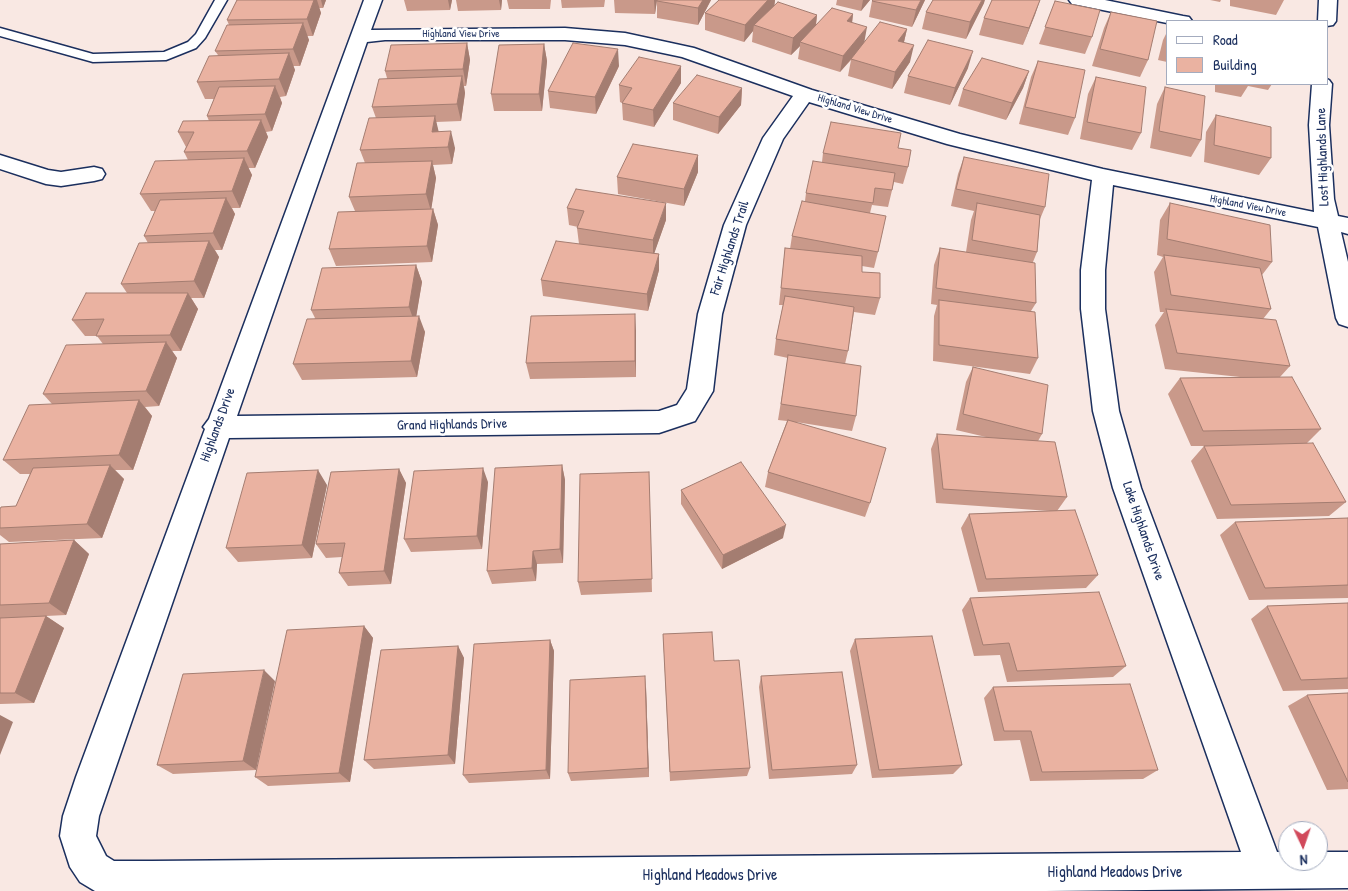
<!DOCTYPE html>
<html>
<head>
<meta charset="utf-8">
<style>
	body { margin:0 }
	#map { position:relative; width:1348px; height:891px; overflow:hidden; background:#f9e8e3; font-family:"Patrick Hand",sans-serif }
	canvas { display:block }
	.legend { position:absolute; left:1166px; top:20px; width:162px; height:65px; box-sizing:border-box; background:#fff; border:1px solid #a4acbf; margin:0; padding:6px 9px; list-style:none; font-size:15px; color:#1b2f5e }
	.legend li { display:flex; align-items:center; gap:10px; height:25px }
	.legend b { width:25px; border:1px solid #a4acbf }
	.north { position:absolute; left:1278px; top:821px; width:50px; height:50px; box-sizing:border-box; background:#fff; border:1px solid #a4acbf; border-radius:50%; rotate:177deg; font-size:14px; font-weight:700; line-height:20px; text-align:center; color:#1b2f5e }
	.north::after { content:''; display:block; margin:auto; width:18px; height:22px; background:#d1495b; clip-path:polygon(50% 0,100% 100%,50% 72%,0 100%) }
</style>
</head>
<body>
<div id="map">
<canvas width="1348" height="891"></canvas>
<ul class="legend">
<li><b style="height:6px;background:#fff"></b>Road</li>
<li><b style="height:14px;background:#eab2a1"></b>Building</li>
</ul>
<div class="north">N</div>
</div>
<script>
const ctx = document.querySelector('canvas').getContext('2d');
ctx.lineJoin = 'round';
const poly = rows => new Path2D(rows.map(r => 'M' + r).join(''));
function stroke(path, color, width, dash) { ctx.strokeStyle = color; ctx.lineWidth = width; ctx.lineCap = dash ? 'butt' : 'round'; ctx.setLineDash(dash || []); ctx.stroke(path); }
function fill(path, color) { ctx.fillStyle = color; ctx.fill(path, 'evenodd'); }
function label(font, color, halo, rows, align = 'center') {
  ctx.font = font + ' "Patrick Hand",sans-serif'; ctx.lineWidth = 5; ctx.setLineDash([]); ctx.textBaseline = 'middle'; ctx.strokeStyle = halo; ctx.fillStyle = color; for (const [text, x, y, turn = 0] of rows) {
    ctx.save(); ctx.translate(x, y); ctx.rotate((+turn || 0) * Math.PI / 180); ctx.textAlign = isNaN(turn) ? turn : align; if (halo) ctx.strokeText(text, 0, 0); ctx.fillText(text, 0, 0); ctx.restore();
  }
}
const service = poly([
	[215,0,227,0,205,38,196,48,166,60,93,62,0,36,0,28,93,54,164,52,188,42,196,34,215,0]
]);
const minor = poly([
	[364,0,382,0,371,30,565,28,625,33,694,48,812,90,960,134,1103,169,1314,212,1309,125,1312,84,1327,84,1327,79,1329,80,1332,84,1329,125,1334,199,1338,216,1348,218,1348,234,1341,232,1348,262,1348,327,1339,324,1336,318,1318,227,1113,185,1105,270,1105,309,1119,411,1141,488,1277,852,1288,852,1288,861,1318,861,1318,852,1348,852,1348,888,1046,891,95,891,80,882,70,867,60,836,63,816,76,777,205,429,203,427,209,419,364,0],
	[385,40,565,40,625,45,682,57,793,96,763,138,724,225,698,314,687,389,677,405,659,411,237,416,367,42,385,40],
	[809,102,947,144,1092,180,1081,270,1081,309,1093,411,1113,488,1241,852,152,861,114,861,106,856,96,836,99,816,229,438,659,433,695,421,713,391,722,314,746,225,783,139,809,102],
	[1069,0,1105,0,1183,16,1189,17,1192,21,1167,21,1167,23,1078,5,1072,4,1069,0],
	[1319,0,1337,0,1336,21,1333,25,1327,26,1327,21,1318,21,1319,0],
	[0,155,48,170,61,172,94,167,102,169,105,174,102,179,94,181,61,186,46,184,0,169,0,155]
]);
stroke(service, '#1b2f5e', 3);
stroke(minor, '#1b2f5e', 3);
fill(service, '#fff');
fill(minor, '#fff');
fill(poly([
	[237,0,326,0,323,8,319,8,321,13,313,36,307,36,309,40,300,66,293,66,295,70,286,96,280,97,282,103,272,131,266,132,268,137,255,168,248,168,252,175,240,208,232,208,235,214,222,250,215,250,219,257,204,298,191,298,198,309,181,351,172,351,177,358,159,406,145,407,152,416,133,470,115,470,124,479,102,538,9,542,0,535,0,509,16,506,30,474,20,474,3,460,52,404,43,394,103,344,97,336,85,336,72,320,127,293,121,284,148,243,144,236,155,211,151,211,140,194,188,160,184,152,186,147,178,132,209,121,207,116,214,99,205,99,197,82,218,55,215,51,229,25,227,20],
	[404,0,452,0,450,10,407,11],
	[456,0,502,0,501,10,458,11],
	[507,0,551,0,550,9,509,9],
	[561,0,605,0,604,7,562,8],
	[614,0,657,0,655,14,615,13],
	[711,0,698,25,657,18,657,1],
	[719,0,775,0,774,6,817,15,816,26,853,14,852,23,865,42,907,29,904,42,910,62,892,89,848,76,851,60,840,72,798,59,800,46,791,55,752,42,753,31,744,42,705,30,705,13],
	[837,0,870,0,861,11,836,5],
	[925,0,912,27,869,17,872,1],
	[1040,0,1023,45,979,35,984,18],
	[1210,0,1221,0,1220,2],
	[1230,0,1284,0,1276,15,1230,6],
	[1055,1,1092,37,1085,54,1039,44],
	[984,3,966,39,922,29,926,12],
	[1111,12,1148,60,1140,77,1092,66,1104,28],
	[1167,32,1167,62,1158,60,1163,40],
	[467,43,470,60,466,86,464,86,465,93,461,121,436,122,438,131,455,148,452,164,433,165,436,178,431,209,433,209,438,225,432,262,336,266,329,249,355,211,349,197,365,163,360,150,376,118,372,107,387,78,385,71],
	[544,44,547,61,542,111,494,111,491,94],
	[1038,61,1075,118,1068,135,1019,124,1031,77],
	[619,66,596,114,550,108,548,91],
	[681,66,681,83,654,127,623,120,622,103,620,102,619,85],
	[968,68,950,105,904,93,908,76],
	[1029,71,1023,88,1006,120,958,106,963,89],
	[1096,77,1141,133,1132,150,1080,139,1088,94],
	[1215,84,1272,84,1268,90,1248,86,1241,97,1215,92],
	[1165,87,1201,140,1191,157,1150,148,1157,104],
	[742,88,741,105,718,134,673,120,673,103],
	[1216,115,1271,158,1259,175,1204,162,1206,132],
	[898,148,908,167,903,184,894,182,888,207,872,205,870,213,878,252,874,268,862,266,862,272,880,298,875,315,854,312,848,351,845,364,856,416,852,431,796,422,870,503,865,517,765,487,768,472,787,421,778,420,788,358,774,355,776,339,783,305,779,305,785,248,790,249,792,236,805,201,806,193,822,162,823,153],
	[698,155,698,172,684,206,618,194,617,177],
	[964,157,1045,207,1040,219,1037,252,1033,262,1036,303,1031,311,1038,358,1030,374,933,361,934,316,937,305,931,304,934,265,940,248,966,252,971,220,974,211,951,206,958,174],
	[1170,203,1272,262,1262,275,1271,309,1263,319,1290,366,1280,377,1321,429,1307,443,1346,502,1329,516,1217,519,1191,461,1204,446,1205,446,1191,446,1168,394,1180,378,1240,377,1165,369,1155,325,1164,312,1160,312,1154,272,1163,257,1157,255,1160,220],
	[567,208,666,220,654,253,659,254,659,270,648,311,543,296,541,280,579,244,577,228,578,227,569,225],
	[416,265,422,282,416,316,425,332,417,377,302,380,293,364,315,318,311,310],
	[636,331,636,377,530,379,526,363],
	[973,367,1042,434,1038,441,1067,497,1057,511,1098,575,1086,588,978,592,961,528,969,514,1050,511,936,503,931,449,937,434,986,437,956,430,966,382],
	[562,465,565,480,563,563,537,564,536,581,492,584,487,571],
	[399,469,406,483,391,584,348,586,339,573,342,557,326,558,316,544],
	[649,472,652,592,581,595,578,582],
	[488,482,482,549,411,552,404,539],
	[327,485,312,558,238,562,226,548],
	[681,490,783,538,722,569,681,504],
	[1348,518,1348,598,1249,600,1220,535,1235,522],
	[74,540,89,554,66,615,46,616,64,628,34,703,0,704,0,544],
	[970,598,1126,666,1113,677,1007,682,1000,655,974,656,962,610],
	[1348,603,1348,689,1283,691,1251,619,1267,606],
	[364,626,373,638,350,782,268,786,255,777],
	[663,634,714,661,750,768,747,776,670,781],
	[855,639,962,765,953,774,872,778,850,651],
	[550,640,554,651,550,779,469,783,463,775],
	[458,646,464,658,455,764,374,769,364,760],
	[761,676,857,765,852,774,769,779,759,687],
	[275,681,256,770,173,774,157,765],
	[646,687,649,777,571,781,568,773],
	[993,687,1158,770,1143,779,1030,781,1020,740,994,741,984,698],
	[1348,693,1348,789,1327,790,1288,706,1307,695]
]), '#c9998a');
fill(poly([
	[314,0,317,0,321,13,313,36,307,19],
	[321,0,326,0,323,8],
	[448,0,452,0,450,10],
	[499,0,502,0,501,10],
	[654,0,657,0,655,14],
	[703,0,711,0,698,25,698,8],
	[768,0,775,0,774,9,754,25,753,31,744,42,745,25],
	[863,0,870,0,861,11],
	[921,0,925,0,912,27,916,10],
	[982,0,985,0,984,3,966,39,970,22],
	[1040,0,1035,15,1023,45,1029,28],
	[853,14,851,31,847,21],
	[817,15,815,31,800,42,800,46,791,55,793,38],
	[303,23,309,40,300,66,293,49],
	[867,27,864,44,840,72,843,56],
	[907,29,903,46,898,41],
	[467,43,470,60,466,86,463,69],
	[544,44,547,61,542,111,539,94],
	[914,45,910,62,892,89,895,72],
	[618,49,619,66,596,114,595,97],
	[973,51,968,68,950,105,955,88],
	[289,53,295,70,286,96,279,79],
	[681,66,681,83,654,127,653,110],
	[1029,71,1023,88,1006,120,1012,103],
	[462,76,465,93,461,121,457,104],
	[275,86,282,103,272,131,265,114],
	[742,88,741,105,718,134,719,117],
	[435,116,439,133,436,149,432,132],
	[261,120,268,137,255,168,247,151],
	[451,131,455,148,452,164,448,147],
	[698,155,698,172,684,206,684,189],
	[244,158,252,175,240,208,232,191],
	[432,161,436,178,431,211,426,194],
	[226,198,235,214,222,250,213,233],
	[666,203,666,220,653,257,653,240],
	[433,209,438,225,432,262,427,246],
	[209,241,219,257,204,298,194,281],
	[659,254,659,270,648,311,647,294],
	[416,265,422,282,415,324,409,307],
	[188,293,198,309,181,351,170,335],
	[635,314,636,331,636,377,635,361],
	[419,316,425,332,417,377,411,361],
	[166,342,177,358,159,406,146,391],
	[139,400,152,416,133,470,119,455],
	[110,465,124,479,102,538,87,524],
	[562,465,565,480,563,563,560,549],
	[483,468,488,482,482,549,477,536],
	[399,469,406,483,391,584,384,571],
	[318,470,327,485,312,558,302,545],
	[786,525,783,538,722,569,723,555],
	[74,540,89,554,66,615,49,603],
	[533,551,537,564,536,581,532,568],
	[46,616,64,628,34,703,15,693],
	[364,626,373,638,350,782,339,773],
	[550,640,554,651,550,779,546,770],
	[458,646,464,658,455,764,448,755],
	[264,670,275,681,256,770,243,761],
	[645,676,646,687,649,777,648,768],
	[0,715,13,722,0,755]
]), '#a47d71');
const building = poly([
	[237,0,314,0,307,19,227,20,237,0],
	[657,0,703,0,698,8,657,1,657,0],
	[719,0,768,0,745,25,705,13,719,0],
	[873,0,921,0,916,10,872,1,873,0],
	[933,0,982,0,970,22,926,12,933,0],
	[992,0,1040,0,1029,28,984,18,992,0],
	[1055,1,1100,10,1092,37,1045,27,1055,1],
	[778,2,817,15,793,38,754,25,778,2],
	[832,8,853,14,847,21,867,27,843,56,800,42,832,8],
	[1111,12,1157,21,1148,60,1100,49,1111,12],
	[880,22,907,29,898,41,914,45,895,72,851,59,880,22],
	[303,23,293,49,215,51,227,25,303,23],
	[928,40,973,51,955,88,908,76,928,40],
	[467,43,463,69,385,71,391,45,467,43],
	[573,43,618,49,595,97,548,91,573,43],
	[544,44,539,94,491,94,499,45,544,44],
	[289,53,279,79,197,82,209,56,289,53],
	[639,57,681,66,653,110,622,103,632,88,619,85,639,57],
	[982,58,1029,71,1012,103,963,89,982,58],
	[1038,61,1085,70,1075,118,1025,107,1038,61],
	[697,75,742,88,719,117,673,103,697,75],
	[462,76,457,104,372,107,379,79,462,76],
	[1096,77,1146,87,1141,133,1087,122,1096,77],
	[275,86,265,114,207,116,219,87,275,86],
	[1165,87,1205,96,1201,140,1159,131,1165,87],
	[1216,115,1271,127,1271,158,1214,145,1216,115],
	[435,116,432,132,451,131,448,147,360,150,369,118,435,116],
	[261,120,247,151,184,152,194,132,178,132,183,121,261,120],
	[831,122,901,133,898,148,911,150,908,167,823,153,831,122],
	[633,144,698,155,684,189,617,177,633,144],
	[964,157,1049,174,1045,207,956,189,964,157],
	[244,158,232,191,140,194,155,161,244,158],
	[432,161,426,194,349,197,357,163,432,161],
	[813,161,895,173,892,190,875,188,873,203,806,193,813,161],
	[576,189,666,203,653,240,577,228,584,211,567,208,576,189],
	[226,198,213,233,144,236,160,200,226,198],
	[802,201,886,216,878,252,792,236,802,201],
	[977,203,1040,215,1037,252,972,240,977,203],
	[1170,203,1270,225,1272,262,1167,239,1170,203],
	[433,209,427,246,329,249,338,212,433,209],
	[209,241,194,281,121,284,139,243,209,241],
	[556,241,659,254,647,294,541,280,556,241],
	[785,248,862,256,862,272,880,273,880,298,781,288,785,248],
	[940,248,1035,263,1036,303,936,288,940,248],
	[1164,255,1260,268,1271,309,1171,295,1164,255],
	[416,265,409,307,311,310,322,268,416,265],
	[86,293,188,293,170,335,96,336,104,319,72,320,86,293],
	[785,296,854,307,848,351,776,339,785,296],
	[939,300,1035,312,1038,358,939,345,939,300],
	[1166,309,1276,320,1290,366,1177,353,1166,309],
	[635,314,635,361,526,363,531,316,635,314],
	[419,316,411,361,293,364,307,319,419,316],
	[166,342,146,391,43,394,66,345,166,342],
	[788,355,861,366,856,416,781,404,788,355],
	[973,367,1048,385,1042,434,963,414,973,367],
	[1292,377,1321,429,1203,431,1180,378,1292,377],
	[139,400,119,455,3,460,29,405,139,400],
	[788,420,886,448,870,503,768,472,788,420],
	[937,434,1055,442,1067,497,943,489,937,434],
	[1313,443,1346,502,1231,505,1204,446,1313,443],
	[741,462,786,525,723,555,681,490,741,462],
	[110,465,87,524,0,528,0,509,1,507,16,506,33,468,110,465],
	[562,465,560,549,533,551,532,568,487,571,495,468,562,465],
	[483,468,477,536,404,539,414,471,483,468],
	[399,469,384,571,339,573,345,543,316,544,331,472,399,469],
	[318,470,302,545,226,548,247,473,318,470],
	[649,472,652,579,578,582,580,474,649,472],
	[1075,510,1098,575,986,579,969,514,1075,510],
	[1348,518,1348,585,1265,588,1235,522,1348,518],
	[74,540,49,603,0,605,0,544,74,540],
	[1099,592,1126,666,1017,671,1009,643,983,645,970,598,1099,592],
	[1348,603,1348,678,1301,680,1267,606,1348,603],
	[46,616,15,693,0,693,0,618,46,616],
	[364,626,339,773,255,777,287,630,364,626],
	[712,632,714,661,739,660,750,768,670,772,663,634,712,632],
	[932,636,962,765,879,770,855,639,932,636],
	[550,640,546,770,463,775,474,644,550,640],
	[458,646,448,755,364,760,381,650,458,646],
	[264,670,243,761,157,765,183,674,264,670],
	[842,672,857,765,772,770,761,676,842,672],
	[645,676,648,768,568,773,570,680,645,676],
	[1130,684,1158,770,1042,772,1031,731,1004,731,993,687,1130,684],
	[1348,693,1348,782,1307,695,1348,693]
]);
fill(building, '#eab2a1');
stroke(building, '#a47d71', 1);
label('11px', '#1b2f5e', '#fff', [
	["Highland View Drive",461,34],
	["Highland View Drive",855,109,17],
	["Highland View Drive",1248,206,11]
]);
label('14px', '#1b2f5e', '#fff', [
	["Lost Highlands Lane",1323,157,-92],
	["Fair Highlands Trail",730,248,-72],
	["Highlands Drive",218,425,-70],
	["Grand Highlands Drive",452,425,-1],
	["Lake Highlands Drive",1143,531,71]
]);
label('16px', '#1b2f5e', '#fff', [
	["Highland Meadows Drive",1115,873],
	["Highland Meadows Drive",710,876]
]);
</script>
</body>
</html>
